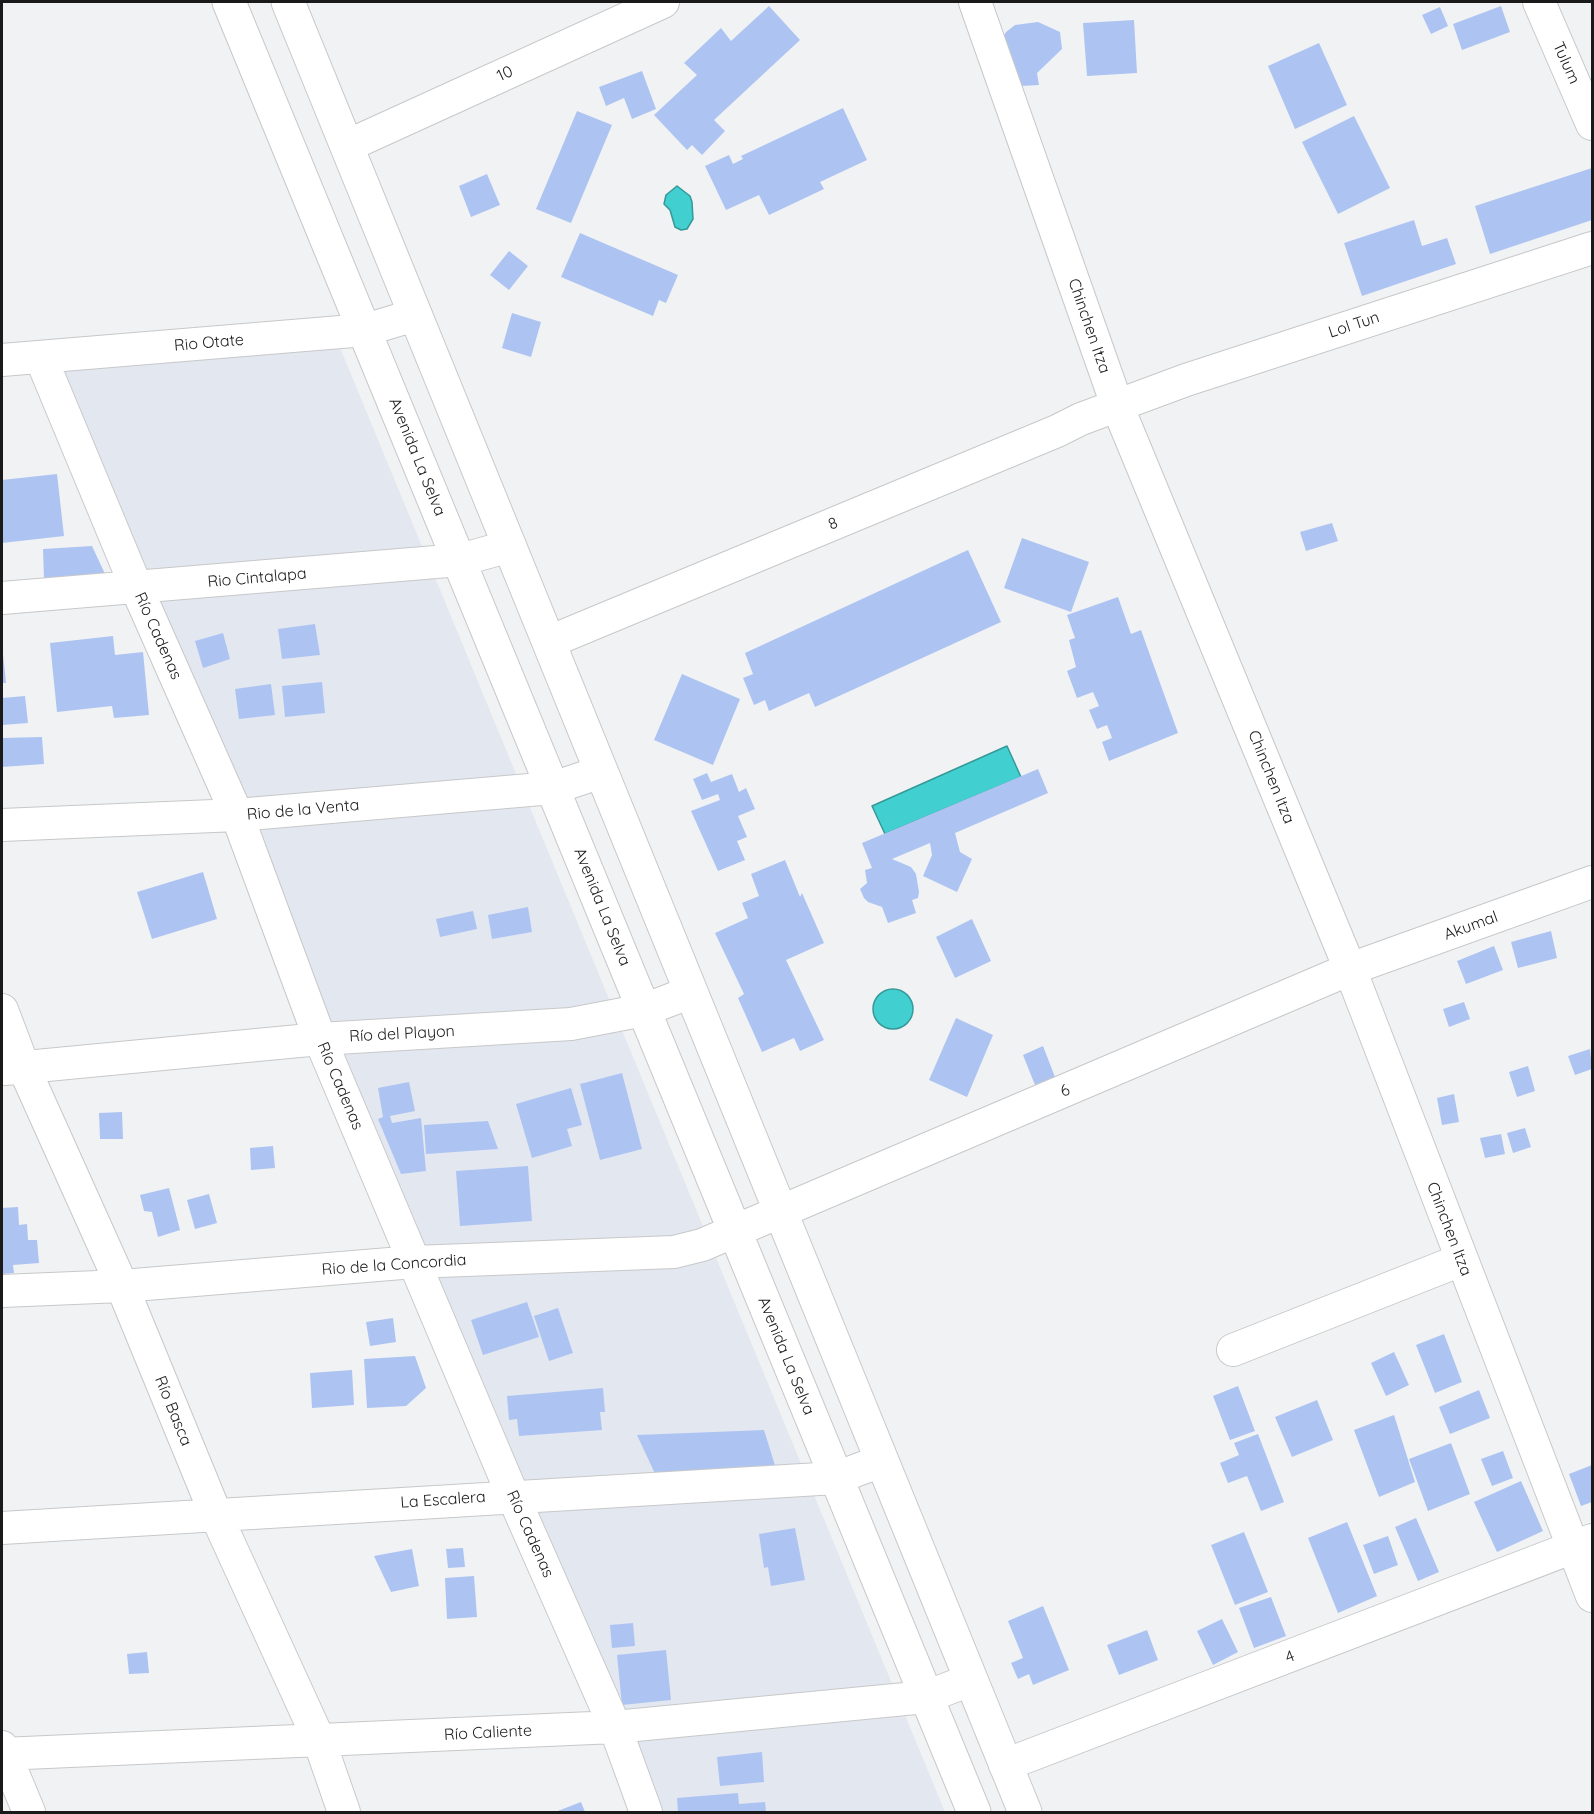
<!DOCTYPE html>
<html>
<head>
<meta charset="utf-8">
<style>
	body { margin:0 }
	#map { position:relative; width:1594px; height:1814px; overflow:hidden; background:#f1f2f4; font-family:Quicksand,sans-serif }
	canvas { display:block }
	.frame { position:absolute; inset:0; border:3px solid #1a1a1b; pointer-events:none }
</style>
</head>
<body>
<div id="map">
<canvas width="1594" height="1814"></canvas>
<div class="frame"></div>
</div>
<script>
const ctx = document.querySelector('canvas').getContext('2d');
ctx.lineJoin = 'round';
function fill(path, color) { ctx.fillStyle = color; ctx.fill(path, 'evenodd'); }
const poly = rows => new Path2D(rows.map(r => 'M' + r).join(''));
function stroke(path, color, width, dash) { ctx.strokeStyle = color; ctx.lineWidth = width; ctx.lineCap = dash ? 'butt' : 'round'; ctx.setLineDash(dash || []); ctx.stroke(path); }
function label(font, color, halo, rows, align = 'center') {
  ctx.font = font + ' Quicksand,sans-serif'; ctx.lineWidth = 5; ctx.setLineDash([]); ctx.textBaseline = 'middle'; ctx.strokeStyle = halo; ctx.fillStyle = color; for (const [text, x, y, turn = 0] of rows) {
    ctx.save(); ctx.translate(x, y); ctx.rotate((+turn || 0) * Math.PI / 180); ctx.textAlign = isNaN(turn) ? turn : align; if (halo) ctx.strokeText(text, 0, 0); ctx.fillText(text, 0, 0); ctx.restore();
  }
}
fill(poly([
	[338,343,945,1812,659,1812,56,366]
]), '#e3e7f0');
const water = poly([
	[677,186,690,196,692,202,693,219,687,229,681,230,675,227,670,210,664,204,666,195,677,186],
	[1007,746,1021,777,885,834,872,806,1007,746],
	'873 1009a20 20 0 1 1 40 0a20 20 0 1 1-40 0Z'
]);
fill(water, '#42cfcf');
stroke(water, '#369999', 1.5);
fill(poly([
	[769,6,800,40,714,120,725,131,702,155,692,145,687,150,654,115,697,75,684,63,721,28,731,41],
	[1501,6,1510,32,1462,50,1453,24],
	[1440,7,1448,26,1431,34,1422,15],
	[1134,20,1137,73,1087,76,1083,23],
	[1038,22,1060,32,1062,49,1037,73,1039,85,1021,86,1000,42,1006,32,1015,25],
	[1319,43,1347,105,1295,129,1268,66],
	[642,71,656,109,632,119,624,98,606,106,599,87],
	[843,108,867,160,820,182,824,189,769,215,759,195,726,210,705,166,729,155,733,164,743,159,741,156],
	[577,111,612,125,571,223,536,209],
	[1354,116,1390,188,1338,214,1302,142],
	[1592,168,1592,220,1490,254,1475,206],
	[487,174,500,205,471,217,459,186],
	[1414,220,1422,246,1447,238,1456,264,1362,296,1344,243],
	[580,233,678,275,666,303,659,300,653,316,561,277],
	[509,251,528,266,509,290,490,275],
	[512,313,541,322,531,357,502,348],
	[57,474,64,536,2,543,2,480],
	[1332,523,1338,541,1306,551,1300,532],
	[1022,538,1089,562,1071,612,1004,588],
	[92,546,106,576,44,580,43,549],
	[968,550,1001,622,815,707,809,693,769,711,765,700,754,705,743,678,753,674,745,653],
	[1118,597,1131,634,1141,630,1178,733,1109,761,1102,742,1112,738,1107,725,1097,729,1089,710,1099,706,1093,692,1077,698,1067,671,1076,667,1069,640,1075,638,1067,615],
	[315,624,320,655,282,659,278,629],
	[223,633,230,659,203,668,195,641],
	[113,636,115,655,143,652,149,715,114,718,112,706,57,712,50,643],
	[2,654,3,654,6,683,2,683],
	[682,674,740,699,713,765,654,740],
	[322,682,325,713,285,717,282,686],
	[271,684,275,715,239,719,235,689],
	[25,696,28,723,2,725,2,698],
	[42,737,44,764,2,767,2,738],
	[1038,769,1048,793,955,833,960,852,972,859,957,892,923,876,932,855,930,843,892,859,911,867,916,874,919,892,918,898,912,900,916,913,888,923,882,907,868,902,864,898,860,889,867,883,865,870,872,868,862,843],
	[707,773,711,782,732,774,739,792,746,788,755,809,738,816,747,837,737,841,745,860,718,871,691,811,720,800,718,794,702,800,693,779],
	[785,860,800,897,802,893,824,943,786,960,824,1040,800,1051,794,1038,762,1052,738,998,744,994,715,933,748,918,742,903,759,896,751,874],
	[203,872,217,919,152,939,137,892],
	[528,907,532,932,492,939,488,915],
	[473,911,477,929,440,937,436,919],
	[972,919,991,961,955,978,936,937],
	[1551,931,1557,958,1518,968,1511,942],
	[1494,946,1503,970,1466,984,1457,961],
	[1464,1002,1470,1019,1449,1027,1443,1009],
	[956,1018,993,1035,967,1097,929,1080],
	[1043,1046,1055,1077,1035,1085,1023,1055],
	[1590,1049,1592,1069,1575,1075,1568,1056],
	[1528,1066,1535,1091,1517,1097,1509,1072],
	[622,1073,642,1149,600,1160,580,1084],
	[409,1082,415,1111,390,1116,392,1123,421,1118,426,1171,401,1174,378,1119,383,1117,378,1088],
	[571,1088,582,1125,567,1129,572,1146,532,1158,516,1104],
	[1454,1094,1459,1122,1442,1125,1437,1098],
	[122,1112,123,1139,100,1139,99,1113],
	[488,1121,498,1149,426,1154,424,1125],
	[1525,1128,1531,1147,1513,1153,1507,1133],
	[1501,1134,1505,1154,1485,1158,1480,1138],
	[273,1146,275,1168,251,1170,250,1148],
	[528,1166,532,1221,460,1226,456,1171],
	[169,1188,180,1230,158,1237,152,1212,144,1211,140,1195],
	[209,1194,217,1223,195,1229,187,1200],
	[18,1207,19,1225,27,1224,28,1240,37,1240,39,1263,13,1265,14,1273,2,1274,2,1208],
	[527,1302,539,1337,483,1355,471,1320],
	[558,1308,573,1353,549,1361,534,1316],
	[393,1318,396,1342,370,1346,366,1322],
	[1444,1334,1462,1382,1435,1393,1416,1345],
	[1394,1352,1409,1385,1386,1396,1371,1363],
	[415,1356,426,1388,406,1406,367,1408,364,1359],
	[352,1370,354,1405,312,1408,310,1373],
	[1238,1386,1255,1431,1230,1440,1213,1396],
	[603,1388,605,1412,600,1412,602,1430,519,1436,517,1419,509,1420,507,1396],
	[1479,1390,1490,1418,1450,1434,1439,1407],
	[1317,1400,1333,1440,1292,1457,1275,1417],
	[1394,1415,1415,1482,1379,1497,1354,1430],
	[764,1430,777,1472,657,1478,637,1435],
	[1258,1434,1284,1502,1261,1511,1247,1476,1228,1483,1220,1463,1239,1455,1234,1443],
	[1451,1443,1470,1494,1428,1511,1409,1459],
	[1503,1451,1513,1478,1492,1486,1481,1459],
	[1592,1465,1592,1502,1581,1506,1569,1474],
	[1521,1481,1543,1531,1497,1552,1474,1502],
	[1416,1518,1439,1572,1418,1581,1395,1527],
	[1347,1522,1377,1596,1338,1613,1308,1538],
	[795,1528,805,1580,771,1586,768,1567,764,1568,759,1534],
	[1244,1532,1268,1592,1235,1605,1211,1545],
	[1388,1536,1398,1565,1374,1574,1363,1545],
	[463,1548,465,1567,448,1568,446,1549],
	[412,1549,419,1586,391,1592,374,1556],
	[474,1576,477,1617,447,1619,445,1578],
	[1271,1597,1286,1636,1254,1648,1239,1608],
	[1043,1606,1069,1670,1033,1685,1029,1674,1018,1679,1011,1663,1023,1658,1008,1621],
	[1222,1619,1238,1652,1213,1665,1197,1631],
	[633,1623,635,1646,612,1648,610,1625],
	[1147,1630,1158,1660,1119,1675,1107,1645],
	[666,1650,671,1700,622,1705,617,1655],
	[147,1652,149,1673,129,1674,127,1654],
	[762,1752,764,1782,720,1786,717,1757],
	[738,1793,739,1804,765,1802,766,1812,678,1812,677,1798],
	[581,1802,585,1812,555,1812]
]), '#adc4f2');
const minor = poly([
	[975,2,1117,405,1350,969,1592,1596],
	[1539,2,1592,124],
	[347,146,663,2],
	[41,358,137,589,237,815,320,1039,513,1496,615,1727,646,1812],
	[2,360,365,330,415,315],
	[2,598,460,560,510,546],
	[549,642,1057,431,1081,419,1186,380,1592,248],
	[2,825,237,815,553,788,601,772],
	[2,1010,24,1068,122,1286,216,1515,319,1740,344,1812],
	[5,1069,320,1039,571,1024,644,1010,691,992],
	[2,1291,122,1286,414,1262,674,1252,702,1245,1350,969,1592,882],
	[1233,1350,1461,1260],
	[2,1528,836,1478,881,1461],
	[2,1747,29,1812],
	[2,1754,615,1727,926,1697,970,1680],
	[1005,1765,1592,1540]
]);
const tertiary = poly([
	[229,2,974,1812],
	[288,2,1025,1812]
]);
stroke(minor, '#c7c8c9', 34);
stroke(tertiary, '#c7c8c9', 35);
stroke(minor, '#fff', 32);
stroke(tertiary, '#fff', 33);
label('16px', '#1a1a1b', '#fff', [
	["Tulum",1566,63,66],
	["10",505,74,-25],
	["Lol Tun",1354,325,-18],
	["Chinchen Itza",1089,326,71],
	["Rio Otate",209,343,-5],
	["Avenida La Selva",417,457,68],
	["8",833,524,-23],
	["Rio Cintalapa",257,578,-5],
	["Río Cadenas",158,636,66],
	["Chinchen Itza",1271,777,68],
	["Rio de la Venta",303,810,-5],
	["Avenida La Selva",602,907,68],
	["Akumal",1471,926,-20],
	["Río del Playon",402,1034,-3],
	["Río Cadenas",340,1086,67],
	["6",1065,1091,-23],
	["Chinchen Itza",1449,1229,69],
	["Rio de la Concordia",394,1265,-4],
	["Avenida La Selva",786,1356,68],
	["Río Basca",173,1411,68],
	["La Escalera",443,1500,-4],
	["Río Cadenas",530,1534,66],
	["4",1290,1657,-21],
	["Río Caliente",488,1733,-3]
]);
</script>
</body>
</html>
